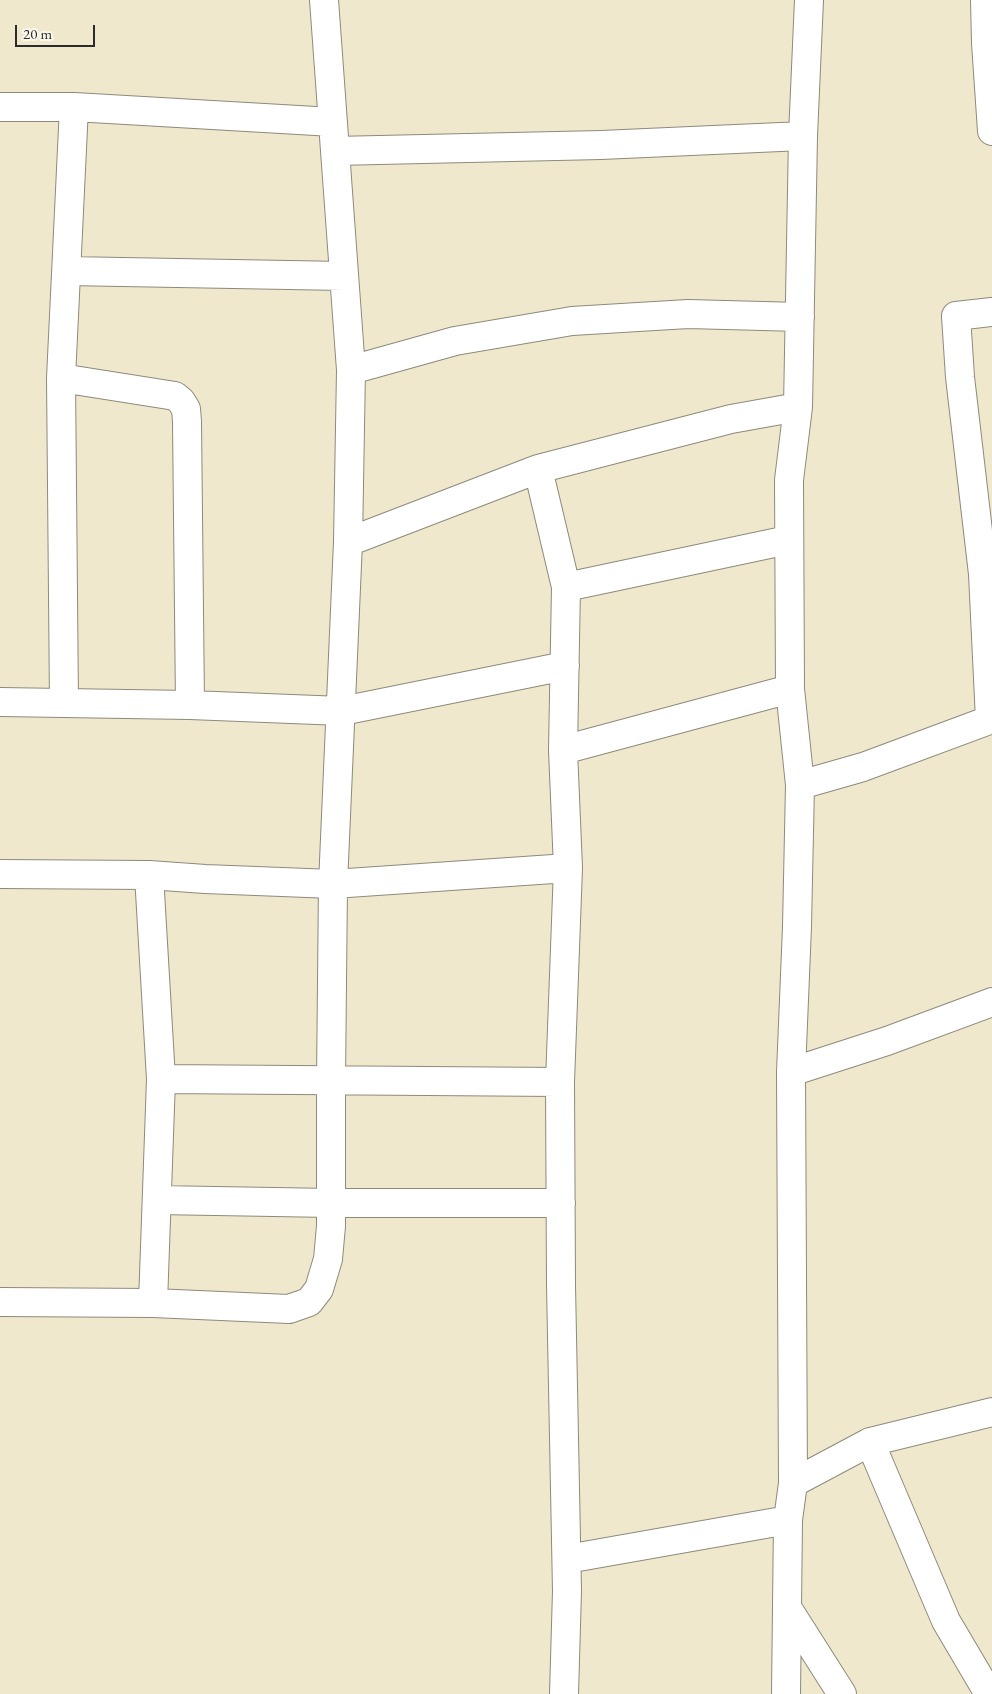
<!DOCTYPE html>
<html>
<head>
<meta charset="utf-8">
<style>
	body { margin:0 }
	#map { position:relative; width:992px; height:1694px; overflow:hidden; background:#efe8cd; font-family:"EB Garamond",serif }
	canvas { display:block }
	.scale { position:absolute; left:15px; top:25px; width:80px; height:22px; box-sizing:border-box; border:2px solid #2b2b2b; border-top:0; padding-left:6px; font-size:15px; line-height:18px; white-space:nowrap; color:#2b2b2b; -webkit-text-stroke:4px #fbf7ec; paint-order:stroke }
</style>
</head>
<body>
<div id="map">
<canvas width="992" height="1694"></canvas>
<div class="scale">20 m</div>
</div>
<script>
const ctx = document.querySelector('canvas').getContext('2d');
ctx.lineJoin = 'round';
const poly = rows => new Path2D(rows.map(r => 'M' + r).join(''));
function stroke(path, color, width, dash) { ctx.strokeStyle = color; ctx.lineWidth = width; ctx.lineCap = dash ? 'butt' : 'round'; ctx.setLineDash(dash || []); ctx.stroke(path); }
const minor = poly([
	[985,0,986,43,992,131],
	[0,107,74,107,333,122],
	[335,151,601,145,803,136],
	[67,271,344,276],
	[351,370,455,341,572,321,688,314,800,317],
	[61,378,175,396,181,401,186,409,187,421,190,705],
	[538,469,566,587,563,750,568,868,560,1082,561,1285,567,1591,564,1694],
	[348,542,538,469,731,419,798,407],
	[566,587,788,540],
	[0,702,190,705,342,711,565,666],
	[64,703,61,378,74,107],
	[990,720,983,574,960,377,956,316,992,312],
	[563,750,790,689],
	[800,785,863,767,992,719],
	[0,874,149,875,205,879,333,884,568,868],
	[149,875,161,1079,153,1303],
	[791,1072,887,1041,992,1002],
	[161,1079,560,1082],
	[157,1200,332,1203,561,1203],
	[0,1302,153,1303,289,1309,309,1302,319,1289,328,1259,331,1226,331,1080,333,884,348,542,351,370,324,0],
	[870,1442,946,1621,989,1694],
	[793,1483,870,1442,992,1412],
	[567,1559,788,1520],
	[788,1609,842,1694],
	[786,1694,788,1520,793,1483,791,1072,797,927,800,785,790,689,789,480,798,407,803,136,809,0]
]);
stroke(minor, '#8d8a7c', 30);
stroke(minor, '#fff', 28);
</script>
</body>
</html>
